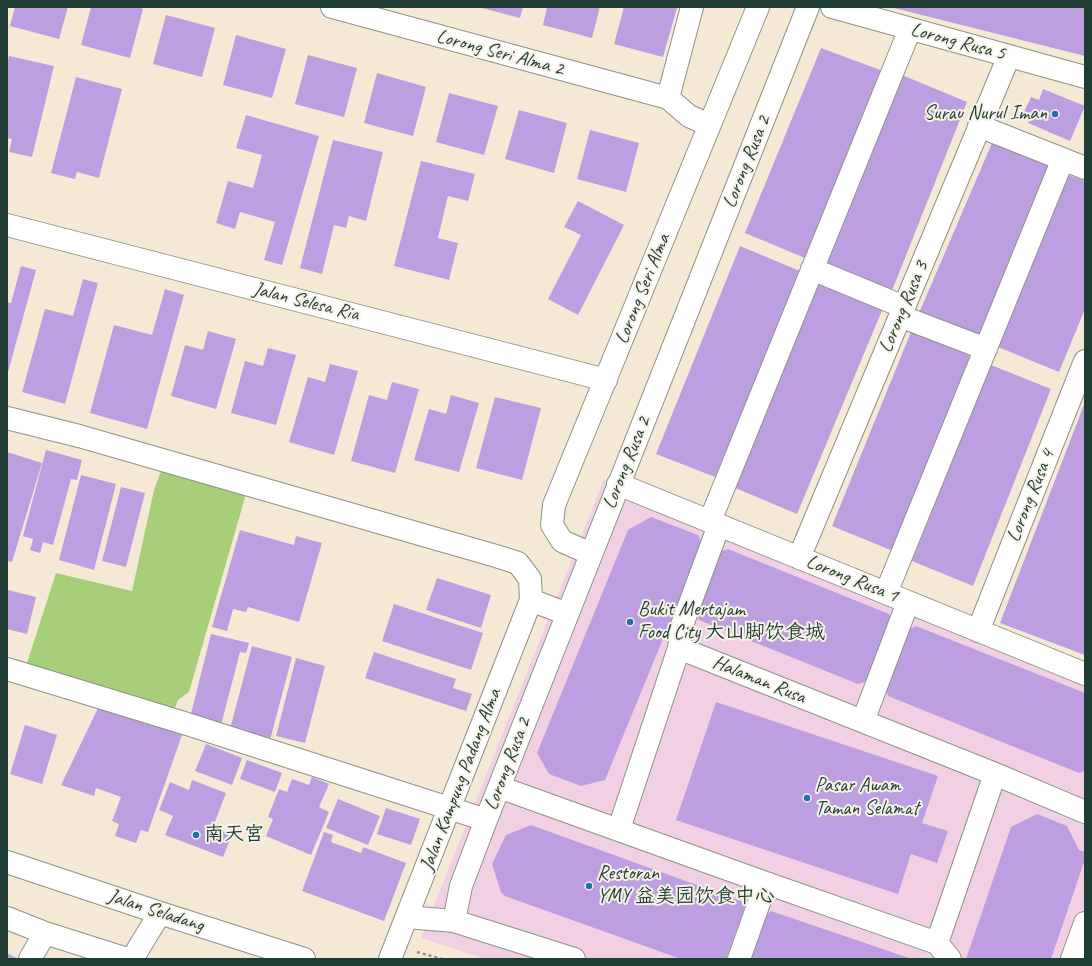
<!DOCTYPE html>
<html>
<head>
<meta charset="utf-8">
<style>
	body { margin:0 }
	#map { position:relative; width:1092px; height:966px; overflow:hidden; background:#f5e9d6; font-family:Caveat,sans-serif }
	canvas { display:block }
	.frame { position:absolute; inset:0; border:8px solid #1f3d34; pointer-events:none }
</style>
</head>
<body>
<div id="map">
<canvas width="1092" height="966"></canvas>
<div class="frame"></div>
</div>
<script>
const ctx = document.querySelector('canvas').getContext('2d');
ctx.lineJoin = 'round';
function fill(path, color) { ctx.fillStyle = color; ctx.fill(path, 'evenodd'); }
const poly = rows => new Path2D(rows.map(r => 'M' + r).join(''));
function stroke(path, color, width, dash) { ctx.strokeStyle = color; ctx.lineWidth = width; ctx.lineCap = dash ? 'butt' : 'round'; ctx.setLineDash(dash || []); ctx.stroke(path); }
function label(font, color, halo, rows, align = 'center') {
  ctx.font = font + ' Caveat,"LXGW WenKai TC",sans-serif'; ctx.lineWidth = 4; ctx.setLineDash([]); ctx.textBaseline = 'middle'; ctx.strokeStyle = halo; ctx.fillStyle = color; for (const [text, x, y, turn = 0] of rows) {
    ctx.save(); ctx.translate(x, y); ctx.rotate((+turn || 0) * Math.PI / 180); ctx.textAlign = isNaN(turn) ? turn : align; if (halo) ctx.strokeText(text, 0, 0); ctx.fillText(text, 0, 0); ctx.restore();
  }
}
fill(poly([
	[604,479,1085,674,1085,917,1070,959,485,959,421,938]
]), '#f1d0e3');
fill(poly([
	[162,468,246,494,189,692,178,700,173,713,27,663,56,573,132,591,154,490]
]), '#a7cf79');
fill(poly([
	[15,7,68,7,59,39,10,26],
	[91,7,138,7,143,9,130,58,81,45],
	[478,7,523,7,520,18],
	[547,7,600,7,592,38,543,25],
	[624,7,677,8,663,57,614,44],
	[894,7,1085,7,1085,56,894,8],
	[166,15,215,28,202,77,153,64],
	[236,35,286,49,272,98,223,85],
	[821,48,883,71,805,258,745,233],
	[308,55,357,68,344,117,295,104],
	[9,56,54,66,32,157,9,152,12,139,7,138,7,64],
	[377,73,426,87,413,136,364,123],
	[902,75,967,102,891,293,824,264],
	[76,77,122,89,99,178,77,172,75,179,51,173],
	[1043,89,1085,106,1070,141,1028,123,1032,115,1024,112,1031,97,1039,100],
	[449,93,498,106,484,155,436,142],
	[519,110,567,123,554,173,505,159],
	[246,115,319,136,282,265,264,260,275,222,240,212,235,229,216,223,228,181,253,188,262,155,236,148],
	[590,130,639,143,626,192,577,179],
	[995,136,1053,159,980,339,919,313],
	[333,140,383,152,366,221,349,216,346,228,334,225,322,274,300,268],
	[421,161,475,174,468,201,448,196,438,238,458,243,449,280,394,266],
	[1068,175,1085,181,1085,309,1059,372,998,347],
	[578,201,624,225,578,315,548,299,581,235,564,227],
	[740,246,800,271,715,477,656,454],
	[21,266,36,270,7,376,7,302,11,303],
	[83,279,98,283,65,404,22,392,45,309,73,316],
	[819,281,883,308,797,514,733,487],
	[165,289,184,295,147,429,90,413,114,325,152,335],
	[208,331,236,339,216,409,171,396,185,345,203,350],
	[911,332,973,357,893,551,832,526],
	[268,348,296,355,276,425,231,413,245,361,263,366],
	[330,364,358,371,334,455,289,442,308,377,325,382],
	[991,365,1051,389,973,586,912,561],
	[392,382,419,389,395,473,351,461,369,395,387,400],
	[451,395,479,403,459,472,414,460,429,409,446,414],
	[495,397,541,408,522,480,476,468],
	[1085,402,1085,655,1000,623],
	[46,450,82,460,77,480,71,479,53,545,43,542,40,553,30,550,33,539,23,536],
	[7,452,42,463,12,562,7,561],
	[81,475,116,484,94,570,59,560],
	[121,487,145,493,126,567,102,561],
	[651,517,698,535,702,544,605,780,581,786,549,774,537,753,628,530],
	[240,530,294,545,296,536,322,543,299,622,248,607,246,612,233,609,227,631,212,627],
	[728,549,889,614,891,622,867,681,858,684,699,620,696,610,719,552],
	[437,578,491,595,481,628,426,610],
	[8,590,36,597,27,634,7,629,7,596],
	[394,604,483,633,471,670,382,641],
	[916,626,1085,693,1085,771,1079,773,888,696,886,688,910,629],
	[211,634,249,643,246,653,240,652,221,725,190,718],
	[252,646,292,657,270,740,230,729],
	[374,652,456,679,453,688,472,694,466,711,365,678],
	[296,658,325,666,305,743,276,736],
	[716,702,938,776,922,823,948,831,937,863,911,854,898,894,676,820],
	[99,706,182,735,148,832,141,830,136,843,115,836,119,824,112,821,121,797,96,788,94,796,61,785],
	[25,725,57,735,42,784,10,774],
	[206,744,242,758,232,785,195,771],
	[247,760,282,773,275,792,240,779],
	[312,777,329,784,319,807,329,812,311,855,266,836,273,819,268,817,279,789,287,792,292,779,309,785],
	[192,780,226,793,213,827,232,835,223,857,165,835,173,816,159,810,170,782,189,790],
	[338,799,380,816,368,845,326,828],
	[386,808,420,819,411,845,377,834],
	[1037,814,1067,826,1079,850,1085,852,1085,859,1051,959,966,959,1011,827],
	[531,825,741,901,745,907,726,959,681,959,505,896,501,892,492,864,506,835],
	[324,832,333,835,331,842,361,853,363,847,406,863,384,921,302,891],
	[771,911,912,959,750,959,764,916],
	[7,953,18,959,7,959]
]), '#bd9ee1');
const minor = poly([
	[332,7,668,98,689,116,709,125],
	[832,7,1085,77],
	[668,98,692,7],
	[979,126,1085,168],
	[7,225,606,380],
	[812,269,904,307],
	[900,316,986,349],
	[7,418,79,436,496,556,518,563,530,579,531,600,390,959],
	[618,484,1085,674],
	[710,521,910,29],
	[591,554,562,541,552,525,554,505,758,7],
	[799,558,1009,56],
	[886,593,1063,159],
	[531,600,567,614],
	[978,631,1085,361],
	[679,648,995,774,1085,812],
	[7,669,184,723,486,820],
	[863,721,908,602],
	[499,787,766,883,937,943],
	[619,829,679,648,682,625,719,525],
	[7,862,160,913,304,959],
	[407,917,454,921,574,959],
	[7,918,45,933,127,959],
	[454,921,461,886,486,820,808,7],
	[937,943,995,774],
	[937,943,950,959],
	[30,959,45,933],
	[132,959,160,913],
	[739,959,766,883],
	[1072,959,1085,923]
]);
stroke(minor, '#8a9385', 24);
stroke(poly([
	[417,952,442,959]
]), '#8a9385', 2.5, [3, 3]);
stroke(minor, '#fff', 22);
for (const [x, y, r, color] of [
	[1055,114,4,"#1f6fb2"],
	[630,622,4,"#1f6fb2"],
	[807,798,4,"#1f6fb2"],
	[196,835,4,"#1f6fb2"],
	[589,886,4,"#1f6fb2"]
]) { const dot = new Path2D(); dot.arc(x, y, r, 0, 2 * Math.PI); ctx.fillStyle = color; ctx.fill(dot); stroke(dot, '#f7f3e8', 1.5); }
label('20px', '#1f3d34', '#f7f3e8', [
	["Lorong Rusa 5",958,42,15],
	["Lorong Seri Alma 2",500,53,15],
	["Lorong Rusa 2",747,162,-68],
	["Lorong Seri Alma",643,289,-68],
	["Jalan Selesa Ria",306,302,14],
	["Lorong Rusa 3",904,307,-67],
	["Lorong Rusa 2",627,463,-68],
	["Lorong Rusa 4",1031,496,-68],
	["Lorong Rusa 1",852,579,22],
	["Halaman Rusa",759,680,22],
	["Lorong Rusa 2",508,764,-69],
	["Jalan Kampung Padang Alma",461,780,-69],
	["Jalan Seladang",156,911,18]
]);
label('20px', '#1f3d34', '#f7f3e8', [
	["Surau Nurul Iman",1047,114,"right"],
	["Bukit Mertajam",638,610],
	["Food City 大山脚饮食城",638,633],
	["Pasar Awam",815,786],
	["Taman Selamat",815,809],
	["南天宫",204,835],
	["Restoran",597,874],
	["YMY 益美园饮食中心",597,897]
], 'left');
</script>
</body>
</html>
